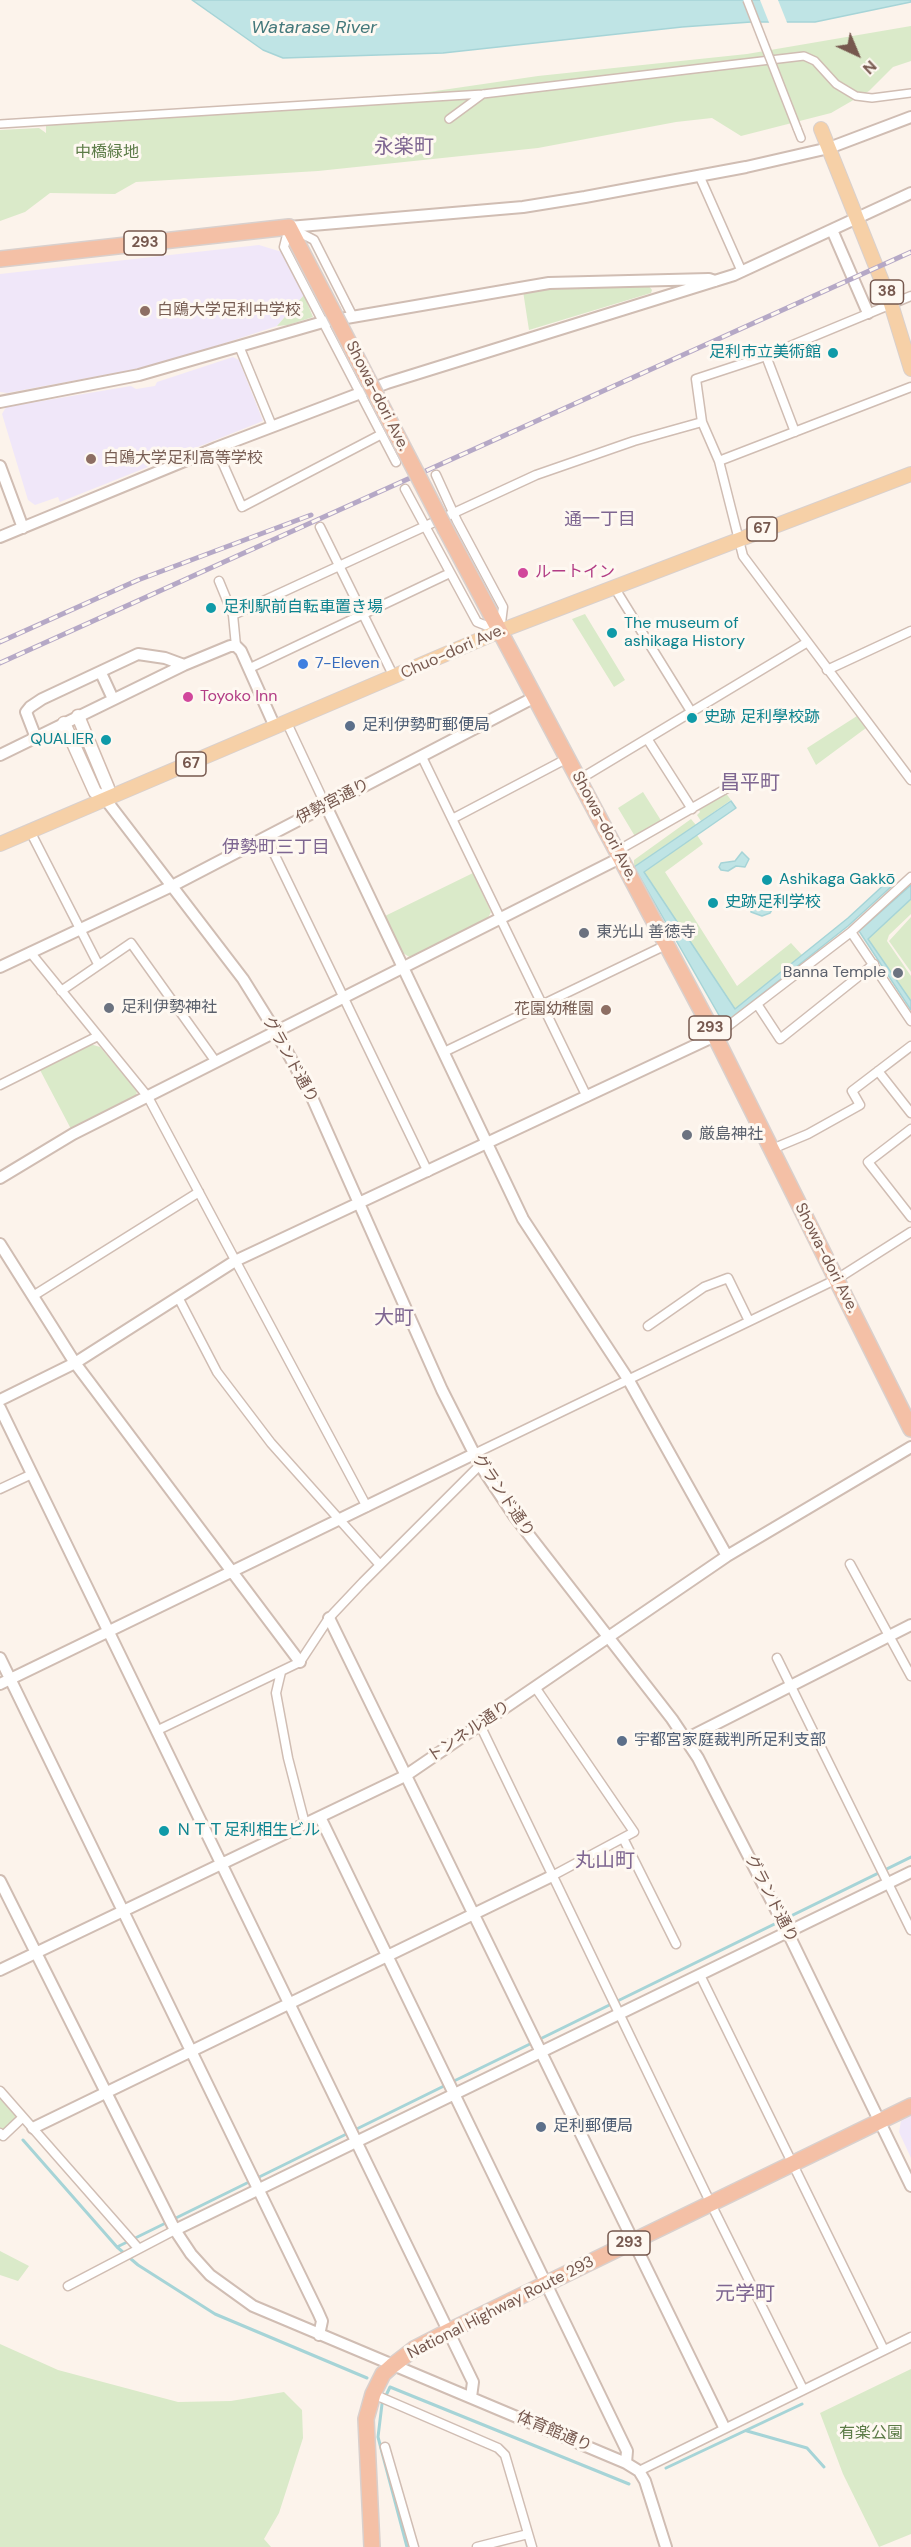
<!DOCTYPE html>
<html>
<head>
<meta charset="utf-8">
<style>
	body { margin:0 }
	#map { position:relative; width:911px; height:2547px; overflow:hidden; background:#fcf3eb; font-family:"DM Sans",sans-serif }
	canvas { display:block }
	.north { position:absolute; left:827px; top:24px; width:60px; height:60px; -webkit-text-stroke:4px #fef8f1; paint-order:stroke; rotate:136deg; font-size:16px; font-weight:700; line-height:24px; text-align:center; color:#76584e }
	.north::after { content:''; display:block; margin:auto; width:21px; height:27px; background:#76584e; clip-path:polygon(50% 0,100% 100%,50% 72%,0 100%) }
</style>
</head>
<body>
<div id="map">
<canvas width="911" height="2547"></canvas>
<div class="north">N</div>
</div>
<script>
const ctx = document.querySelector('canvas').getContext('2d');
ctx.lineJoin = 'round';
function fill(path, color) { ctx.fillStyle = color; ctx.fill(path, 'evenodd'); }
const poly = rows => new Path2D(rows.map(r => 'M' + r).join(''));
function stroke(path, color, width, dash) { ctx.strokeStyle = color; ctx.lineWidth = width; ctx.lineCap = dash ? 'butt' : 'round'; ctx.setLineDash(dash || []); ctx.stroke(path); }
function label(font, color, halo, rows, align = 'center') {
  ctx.font = font + ' "DM Sans","Noto Sans JP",sans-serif'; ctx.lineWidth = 6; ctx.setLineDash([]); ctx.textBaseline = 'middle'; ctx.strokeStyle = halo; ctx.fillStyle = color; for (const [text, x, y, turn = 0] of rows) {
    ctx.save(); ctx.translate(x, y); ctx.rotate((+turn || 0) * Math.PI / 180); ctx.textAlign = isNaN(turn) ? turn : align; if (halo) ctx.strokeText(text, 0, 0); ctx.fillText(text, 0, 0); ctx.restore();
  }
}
fill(poly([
	[259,245,282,252,304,295,277,326,158,365,7,393,0,392,0,274],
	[233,357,239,360,263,421,60,502,58,497,35,505,28,500,2,414,6,407,131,386,136,389,155,386,157,382],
	[911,2116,911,2158,899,2132,901,2121]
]), '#f0e7f9');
fill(poly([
	[911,26,911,61,893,67,869,91,831,113,741,136,712,118,676,122,538,148,318,171,136,182,115,194,50,193,25,212,0,221,0,130,39,128,46,133,46,118,422,93,538,76,747,54],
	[555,286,649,286,652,290,651,293,529,330,523,291],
	[304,295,313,317,288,325,277,326],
	[585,614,625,680,614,687,572,619],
	[857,716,866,728,816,765,807,748],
	[643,792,662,822,636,838,618,808],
	[725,792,731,800,701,821,697,815,700,812,698,808],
	[691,819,696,825,634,867,634,860],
	[697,835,703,844,665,872,737,986,791,943,802,955,735,1009,644,872],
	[473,873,491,912,488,918,411,958,403,953,385,916],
	[911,899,911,914,889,935,887,941,911,976,911,1001,868,939],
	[911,917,911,972,889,941],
	[90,1044,100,1047,137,1091,136,1097,71,1129,40,1070],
	[0,2098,16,2117,4,2129,0,2128],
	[0,2251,29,2266,18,2281,0,2275],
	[0,2344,58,2370,178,2402,231,2401,284,2392,302,2410,303,2438,279,2513,264,2539,271,2547,0,2547],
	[911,2369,911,2534,879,2547,843,2474,820,2413]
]), '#daeac9');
const water = poly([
	[192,0,911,0,911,2,815,22,751,22,682,27,443,53,283,58,263,50,192,0],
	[731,801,736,808,644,872,735,1009,848,918,887,882,893,885,848,926,724,1024,634,867,731,801],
	[742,852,749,859,745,867,736,866,728,871,721,870,719,867,721,863,735,861,742,852],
	[911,885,911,899,868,939,911,1001,911,1010,859,931,911,885],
	[769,897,774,899,776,903,770,913,762,916,751,912,751,907,769,897]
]);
fill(water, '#bfe4e5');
stroke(water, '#a6d4d7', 1.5);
fill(poly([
	[760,0,778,0,788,25,770,25]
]), '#fcf3eb');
stroke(poly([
	[538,2040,911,1857],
	[452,2082,532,2043],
	[23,2140,117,2247,138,2265,215,2314,367,2378],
	[117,2247,446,2085],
	[747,2431,807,2448,824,2467],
	[666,2468,802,2404],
	[407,2547,378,2437,382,2404,390,2387,629,2484]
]), '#a6d4d7', 3);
const pedestrian = poly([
	[449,119,483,94],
	[0,124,483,94,804,56,815,61,836,84,856,96,872,98,911,93],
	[797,128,801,138]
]);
const minor = poly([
	[699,175,742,272],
	[911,296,766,356,696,379,702,422,719,461,743,556,911,780],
	[353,317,314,240,289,227,284,247,396,462],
	[239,346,272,426],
	[766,356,795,432],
	[216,448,242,507,380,435],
	[719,461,911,387],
	[405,489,477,622,500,631,503,607,457,521,436,475],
	[320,527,394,677],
	[219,581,233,615,236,646],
	[614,587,692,713],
	[233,615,536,475,634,441,702,422],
	[250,668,450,573],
	[827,670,911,631],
	[287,723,326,806],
	[648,740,692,809],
	[422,757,587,1097],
	[580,779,806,643],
	[452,819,568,758],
	[30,831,98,964],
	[266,837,428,1172],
	[617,851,729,787],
	[851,932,911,1021],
	[30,952,148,1097,367,1507],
	[61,991,131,943,216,1062],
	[757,1004,780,1039,874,964],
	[715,1036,851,932,911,877],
	[444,1052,666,945],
	[878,1071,911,1113],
	[0,1085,98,1036],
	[911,1129,868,1162,911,1217],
	[772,1149,808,1134,860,1105,852,1091,911,1046],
	[33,1296,199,1192],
	[178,1297,217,1372,271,1443,380,1565],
	[648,1326,704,1287,728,1278,749,1321],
	[474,1454,837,1279,911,1232],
	[0,1489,32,1474],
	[850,1564,911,1676],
	[777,1658,911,1930],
	[281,1672,276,1693,288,1758,305,1824],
	[535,1687,634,1832,552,1876],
	[480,1725,711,2204,803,2389],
	[156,1731,300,1662,329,1618,363,1582,480,1465],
	[623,1838,676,1944],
	[700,1975,884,2350],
	[0,2091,138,2248],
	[0,2133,3,2136,23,2117],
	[68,2286,175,2230],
	[373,2394,498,2448,505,2455,532,2547],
	[385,2447,414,2547],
	[639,2471,911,2337],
	[477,2547,528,2534]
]);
const tertiary = poly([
	[289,227,523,207,585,197,746,167,829,148,911,117],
	[832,230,868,313],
	[0,402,139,375,323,322,549,283,709,279,715,281],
	[0,466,23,528],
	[0,537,216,448,387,383,734,275,911,193],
	[101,673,113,699],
	[36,738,26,712,30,707,42,699,138,654,165,658,184,665],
	[0,755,184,665,230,646,236,646,241,651,275,727],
	[106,800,243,979,276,1032,310,1093,442,1390,480,1465,515,1517,672,1719,698,1758,787,1931,911,2186],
	[326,806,523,1219,628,1379,727,1556],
	[0,967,172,886,535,697],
	[0,1178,73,1134,620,858],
	[0,1244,75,1363,300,1662],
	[0,1400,75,1363,235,1261,715,1036],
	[0,1408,473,2382,471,2397],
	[329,1618,724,2427],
	[0,1658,318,2312,322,2321,319,2335],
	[0,1684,474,1454],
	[686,1739,911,1625],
	[320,1817,627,2451,626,2463],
	[0,1881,175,2230,191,2254,210,2275,253,2306,626,2463,639,2471,645,2481,666,2547],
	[0,1970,405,1776,727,1556,911,1447],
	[33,2128,552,1876],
	[175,2230,911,1872]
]);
const secondary = poly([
	[64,723,95,792,106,800,108,788,78,716]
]);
const primary = poly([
	[821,129,891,304,911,369],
	[0,844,500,631,911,474]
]);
const trunk = poly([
	[0,259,289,227,332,310],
	[446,530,715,1036,911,1429],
	[372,2547,366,2419,373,2394,383,2374,392,2366,414,2349,449,2331,911,2106]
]);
stroke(pedestrian, '#d0bdb3', 10);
stroke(minor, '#d0bdb3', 11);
stroke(tertiary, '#d0bdb3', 14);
stroke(secondary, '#d3bcb0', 15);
stroke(primary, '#d9d0cd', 16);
stroke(trunk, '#d9d0cd', 18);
stroke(pedestrian, '#fff', 7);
stroke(minor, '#fff', 8);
stroke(tertiary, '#fff', 10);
stroke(secondary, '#fff', 12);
stroke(primary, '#f6d0a7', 14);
stroke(trunk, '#f4c0a6', 15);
const rail = poly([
	[0,642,138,580,311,515],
	[0,663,911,252]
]);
stroke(rail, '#b5a8c6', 5);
stroke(rail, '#fef8f1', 3, [9]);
const pedestrianBridge = poly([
	[747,0,797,128]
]);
const trunkBridge = poly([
	[332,310,446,530]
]);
stroke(pedestrianBridge, '#d0bdb3', 10, []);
stroke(trunkBridge, '#d9d0cd', 18, []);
stroke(pedestrianBridge, '#fff', 7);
stroke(trunkBridge, '#f4c0a6', 15);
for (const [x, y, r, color] of [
	[145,311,6,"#8d6e63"],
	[833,353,6,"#0f9aa8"],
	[91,459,6,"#8d6e63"],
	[523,573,6,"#d1479c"],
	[211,608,6,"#0f9aa8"],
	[612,633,6,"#0f9aa8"],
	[303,664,6,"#3f7fe0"],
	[188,697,6,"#d1479c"],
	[692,718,6,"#0f9aa8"],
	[350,726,6,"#5c6f8a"],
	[106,740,6,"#0f9aa8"],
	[767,880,6,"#0f9aa8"],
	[713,903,6,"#0f9aa8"],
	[584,933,6,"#6b7280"],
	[898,973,6,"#6b7280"],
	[109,1008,6,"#6b7280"],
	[606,1010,6,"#8d6e63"],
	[687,1135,6,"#6b7280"],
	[622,1741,6,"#5c6f8a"],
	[164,1831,6,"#0f9aa8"],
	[541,2127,6,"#5c6f8a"]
]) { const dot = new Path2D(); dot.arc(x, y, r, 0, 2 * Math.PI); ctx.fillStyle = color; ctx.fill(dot); stroke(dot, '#fef8f1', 2); }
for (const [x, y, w] of [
	[145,243,42],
	[887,292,33],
	[762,529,30],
	[191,764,30],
	[710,1028,42],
	[629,2243,42]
]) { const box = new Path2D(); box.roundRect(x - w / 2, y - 12, w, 24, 4.5); ctx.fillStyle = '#fef8f1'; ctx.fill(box); stroke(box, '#76584e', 1.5); }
label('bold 15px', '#76584e', null, [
	["293",145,243],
	["38",887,292],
	["67",762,529],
	["67",191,764],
	["293",710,1028],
	["293",629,2243]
]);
label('16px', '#5c7b47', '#fef8f1', [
	["中橋緑地",107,153],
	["有楽公園",871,2434]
]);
label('16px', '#785e54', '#fef8f1', [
	["白鴎大学足利中学校",157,311],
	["白鴎大学足利高等学校",103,459],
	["花園幼稚園",594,1010,"right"]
], 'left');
label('16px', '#0d838f', '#fef8f1', [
	["足利市立美術館",821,353,"right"],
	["足利駅前自転車置き場",223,608],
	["The museum of",624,624],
	["ashikaga History",624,642],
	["史跡 足利學校跡",704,718],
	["QUALIER",94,740,"right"],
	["Ashikaga Gakkō",779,880],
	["史跡足利学校",725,903],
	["ＮＴＴ足利相生ビル",176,1831]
], 'left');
label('16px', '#76584e', '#fef8f1', [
	["Showa-dori Ave.",377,396,63],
	["Chuo-dori Ave.",453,652,-24],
	["伊勢宮通り",333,802,-27],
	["Showa-dori Ave.",604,826,62],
	["グランド通り",290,1060,61],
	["Showa-dori Ave.",826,1258,63],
	["グランド通り",503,1496,56],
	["トンネル通り",469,1732,-34],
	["グランド通り",771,1899,63],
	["National Highway Route 293",501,2308,-27],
	["体育館通り",554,2432,23]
]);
label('16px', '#b23c85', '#fef8f1', [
	["ルートイン",535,573],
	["Toyoko Inn",200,697]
], 'left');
label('16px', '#366cbe', '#fef8f1', [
	["7-Eleven",315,664]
], 'left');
label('16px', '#4e5e75', '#fef8f1', [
	["足利伊勢町郵便局",362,726],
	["宇都宮家庭裁判所足利支部",634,1741],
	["足利郵便局",553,2127]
], 'left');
label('16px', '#5b616d', '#fef8f1', [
	["東光山 善徳寺",596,933],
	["Banna Temple",886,973,"right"],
	["足利伊勢神社",121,1008],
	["厳島神社",699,1135]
], 'left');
label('italic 18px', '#42777a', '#fef8f1', [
	["Watarase River",314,28]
]);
label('18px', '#7e6691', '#fef8f1', [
	["通一丁目",600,520],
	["伊勢町三丁目",276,848]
]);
label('20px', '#7e6691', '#fef8f1', [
	["永楽町",404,148],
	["昌平町",750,784],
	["大町",394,1319],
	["丸山町",605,1862],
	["元学町",745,2295]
]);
</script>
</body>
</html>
